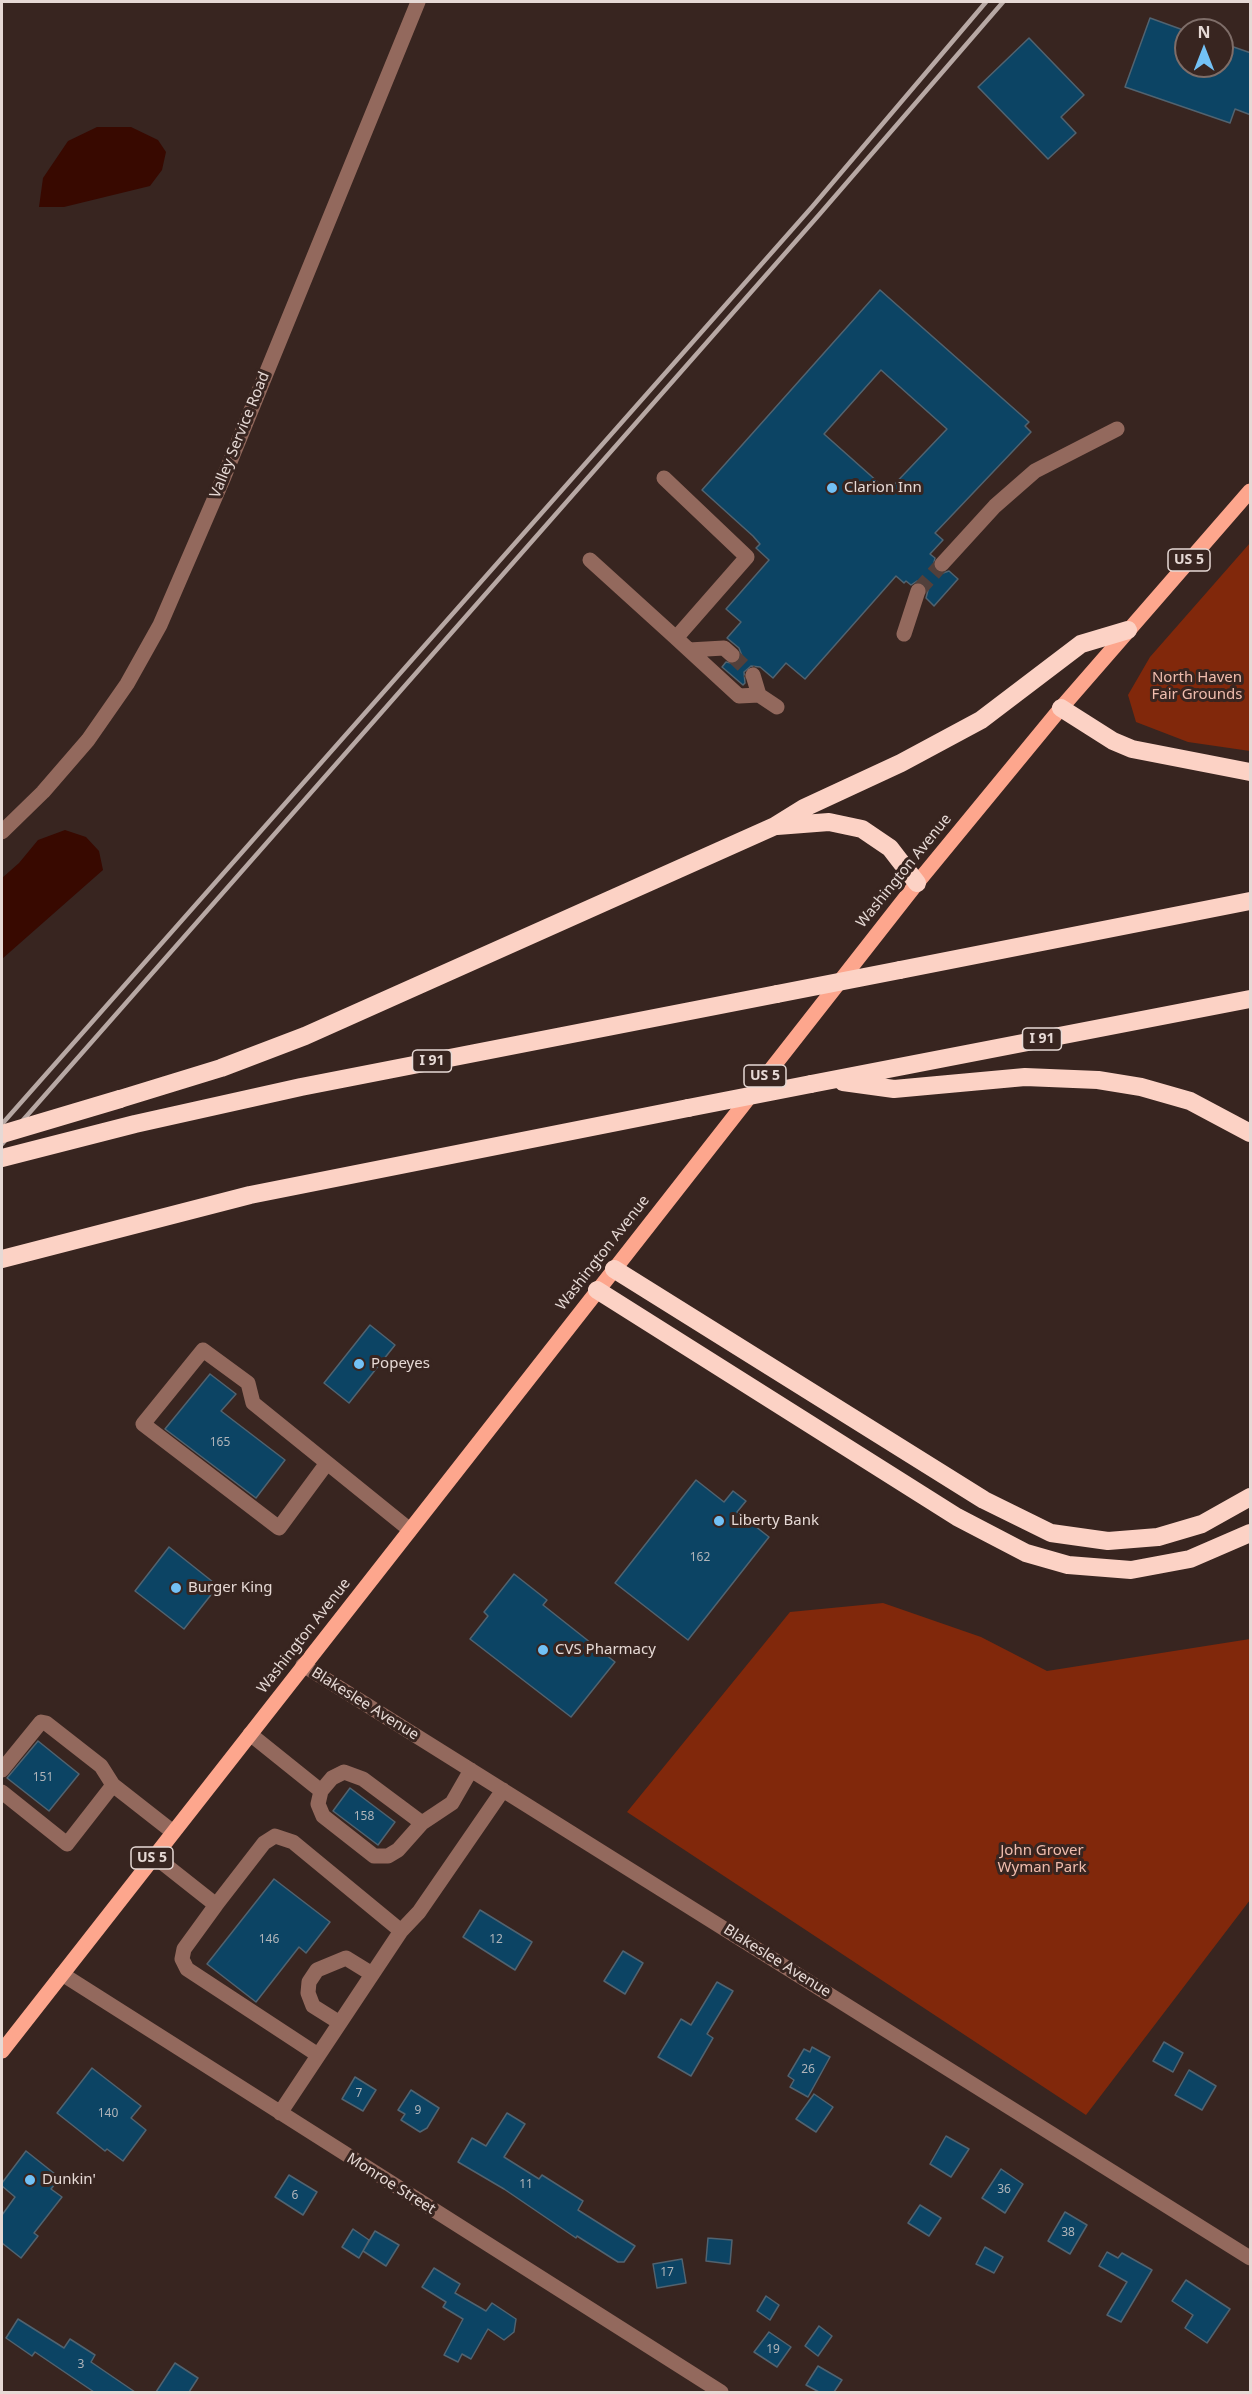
<!DOCTYPE html>
<html>
<head>
<meta charset="utf-8">
<style>
	body { margin:0 }
	#map { position:relative; width:1252px; height:2394px; overflow:hidden; background:#382520; font-family:"Noto Sans",sans-serif }
	canvas { display:block }
	.frame { position:absolute; inset:0; border:3px solid #e6d9d5; pointer-events:none }
	.north { position:absolute; left:1174px; top:18px; width:60px; height:60px; box-sizing:border-box; background:#382520; border:2px solid #7e6d68; border-radius:50%; rotate:0deg; font-size:16px; font-weight:700; line-height:24px; text-align:center; color:#e6d9d5 }
	.north::after { content:''; display:block; margin:auto; width:21px; height:27px; background:#73c1f5; clip-path:polygon(50% 0,100% 100%,50% 72%,0 100%) }
</style>
</head>
<body>
<div id="map">
<canvas width="1252" height="2394"></canvas>
<div class="frame"></div>
<div class="north">N</div>
</div>
<script>
const ctx = document.querySelector('canvas').getContext('2d');
ctx.lineJoin = 'round';
function fill(path, color) { ctx.fillStyle = color; ctx.fill(path, 'evenodd'); }
const poly = rows => new Path2D(rows.map(r => 'M' + r).join(''));
function stroke(path, color, width, dash) { ctx.strokeStyle = color; ctx.lineWidth = width; ctx.lineCap = dash ? 'butt' : 'round'; ctx.setLineDash(dash || []); ctx.stroke(path); }
function label(font, color, halo, rows, align = 'center') {
  ctx.font = font + ' "Noto Sans",sans-serif'; ctx.lineWidth = 6; ctx.setLineDash([]); ctx.textBaseline = 'middle'; ctx.strokeStyle = halo; ctx.fillStyle = color; for (const [text, x, y, turn = 0] of rows) {
    ctx.save(); ctx.translate(x, y); ctx.rotate((+turn || 0) * Math.PI / 180); ctx.textAlign = isNaN(turn) ? turn : align; if (halo) ctx.strokeText(text, 0, 0); ctx.fillText(text, 0, 0); ctx.restore();
  }
}
fill(poly([
	[1250,543,1250,751,1188,742,1136,722,1128,695,1150,657],
	[883,1603,981,1637,1047,1671,1250,1639,1250,1900,1086,2115,627,1812,790,1612]
]), '#81280b');
fill(poly([
	[97,127,131,127,158,140,166,152,162,170,150,186,64,207,39,207,43,178,68,141],
	[65,830,86,837,99,851,103,870,2,959,2,878,19,863,38,840]
]), '#380900');
const building = poly([
	[1150,18,1186,31,1186,66,1222,66,1222,43,1251,53,1251,115,1235,109,1230,123,1125,87,1150,18],
	[1029,38,1084,95,1061,117,1076,133,1048,159,978,87,1029,38],
	[880,290,1029,422,1025,426,1031,432,935,533,943,540,930,554,935,558,933,567,940,574,949,571,958,579,934,606,926,598,928,590,925,584,917,581,911,585,906,581,904,583,896,576,805,679,786,663,773,678,760,667,751,666,744,672,745,683,743,685,722,667,726,662,736,664,742,656,739,648,727,638,741,622,726,609,769,560,756,548,760,544,753,536,702,490,880,290],
	[881,370,947,429,888,491,824,434,881,370],
	[370,1325,395,1345,349,1403,324,1383,370,1325],
	[210,1374,236,1394,221,1411,285,1460,256,1498,165,1429,210,1374],
	[696,1480,724,1502,733,1491,746,1501,737,1512,769,1537,688,1640,615,1583,696,1480],
	[169,1547,218,1586,184,1629,135,1591,169,1547],
	[514,1574,547,1600,543,1605,615,1662,571,1717,470,1639,488,1616,484,1612,514,1574],
	[38,1741,79,1774,49,1811,7,1778,38,1741],
	[350,1788,395,1822,378,1845,333,1811,350,1788],
	[274,1879,330,1922,306,1953,299,1947,256,2002,207,1964,274,1879],
	[480,1910,532,1942,515,1970,463,1937,480,1910],
	[623,1951,643,1963,625,1994,604,1981,623,1951],
	[717,1982,733,1991,707,2034,713,2038,691,2076,658,2057,681,2019,691,2025,717,1982],
	[1164,2042,1183,2053,1173,2072,1153,2061,1164,2042],
	[812,2047,830,2057,808,2097,790,2087,794,2080,788,2076,804,2049,810,2052,812,2047],
	[92,2068,141,2106,131,2118,146,2130,123,2161,107,2149,105,2151,57,2113,92,2068],
	[1189,2070,1216,2086,1202,2110,1175,2095,1189,2070],
	[355,2077,376,2090,363,2111,342,2099,355,2077],
	[411,2090,439,2108,427,2128,420,2132,401,2120,405,2114,398,2110,411,2090],
	[814,2094,833,2107,816,2132,796,2119,814,2094],
	[507,2113,525,2124,504,2157,539,2179,542,2175,583,2201,578,2210,635,2246,624,2262,618,2262,577,2236,576,2238,504,2189,458,2162,472,2138,486,2146,507,2113],
	[946,2136,969,2149,951,2177,930,2164,946,2136],
	[26,2151,60,2178,51,2189,62,2197,34,2233,38,2236,21,2258,2,2243,2,2215,15,2197,2,2186,2,2183,26,2151],
	[1001,2169,1023,2184,1005,2213,982,2198,1001,2169],
	[289,2175,317,2192,303,2215,275,2197,289,2175],
	[920,2205,941,2218,929,2236,908,2223,920,2205],
	[1065,2212,1087,2225,1070,2254,1048,2241,1065,2212],
	[353,2229,369,2240,359,2258,342,2247,353,2229],
	[375,2231,399,2245,386,2266,363,2251,375,2231],
	[708,2238,732,2240,730,2264,706,2261,708,2238],
	[985,2247,1003,2257,994,2273,976,2264,985,2247],
	[1107,2252,1118,2258,1122,2253,1152,2270,1121,2322,1107,2315,1127,2282,1099,2266,1107,2252],
	[682,2259,686,2283,657,2288,653,2264,682,2259],
	[434,2268,460,2284,455,2293,486,2311,492,2303,516,2319,514,2332,504,2340,488,2329,471,2359,462,2354,458,2362,444,2355,463,2319,443,2307,446,2302,422,2287,434,2268],
	[1186,2280,1230,2309,1207,2343,1185,2328,1193,2315,1172,2301,1186,2280],
	[766,2296,779,2305,770,2320,757,2311,766,2296],
	[18,2319,64,2348,70,2339,95,2355,91,2362,135,2392,94,2392,35,2352,32,2356,6,2338,18,2319],
	[819,2326,832,2336,818,2356,805,2346,819,2326],
	[769,2332,791,2347,777,2367,754,2352,769,2332],
	[175,2363,198,2378,189,2392,156,2392,175,2363],
	[818,2366,842,2380,834,2392,819,2392,806,2385,818,2366]
]);
fill(building, '#0c4464');
stroke(building, '#516370', 1.5);
stroke(poly([
	[918,591,942,564],
	[732,655,753,675]
]), '#52403b', 15, [15, 8]);
stroke(poly([
	[664,478,747,557,676,638,739,696,759,695,777,707],
	[590,560,676,638],
	[942,564,995,506,1035,471,1117,429],
	[904,634,918,591],
	[689,650,724,648,732,655],
	[753,675,759,695],
	[2,832,43,792,88,740,127,684,160,625,223,479,418,2],
	[327,1463,279,1528,143,1424,203,1350,248,1383,253,1403,410,1530],
	[303,1665,1250,2258],
	[250,1734,321,1791],
	[2,1770,41,1722,46,1723,101,1766,113,1785,173,1832],
	[2,1792,67,1844,113,1785],
	[422,1823,363,1779,344,1772,332,1778,321,1791,318,1804,323,1816,374,1856,388,1856,398,1850,422,1823,452,1803,471,1770],
	[154,1856,216,1905,264,1843,275,1836,293,1842,401,1931,280,2113],
	[216,1905,184,1949,182,1959,187,1969,318,2055],
	[401,1931,419,1912,503,1790],
	[62,1974,721,2392],
	[340,2023,313,2006,308,1993,309,1982,317,1970,346,1958,372,1974]
]), '#93695d', 15);
stroke(poly([
	[2,2051,917,883,1061,708,1250,491]
]), '#fda68d', 15);
stroke(poly([
	[1061,708,1113,741,1132,749,1250,772],
	[777,826,829,822,862,829,890,848,917,883],
	[900,970,1250,901],
	[843,1082,894,1089,1025,1077,1098,1080,1141,1087,1190,1101,1250,1133],
	[811,1084,1250,999],
	[120,1099,221,1068,305,1036,775,826,804,808,901,763,981,720,1081,644,1128,630],
	[2,1158,135,1124,301,1087,777,994],
	[2,1259,250,1195,688,1108],
	[614,1269,984,1500,1051,1533,1108,1541,1158,1537,1202,1524,1250,1497],
	[597,1290,957,1517,1026,1553,1068,1565,1131,1570,1190,1559,1250,1533]
]), '#fcd2c5', 18);
stroke(poly([
	[2,1124,812,207,986,2],
	[2,1144,818,216,1003,2]
]), '#b7a8a4', 4.5);
stroke(poly([
	[777,994,900,970],
	[688,1108,811,1084],
	[2,1134,120,1099]
]), '#fcd2c5', 18);
for (const [x, y, r, color] of [
	[832,488,6,"#73c1f5"],
	[359,1364,6,"#73c1f5"],
	[719,1521,6,"#73c1f5"],
	[176,1588,6,"#73c1f5"],
	[543,1650,6,"#73c1f5"],
	[30,2180,6,"#73c1f5"]
]) { const dot = new Path2D(); dot.arc(x, y, r, 0, 2 * Math.PI); ctx.fillStyle = color; ctx.fill(dot); stroke(dot, '#382520', 2); }
label('12px', '#b0b4b9', null, [
	["165",220,1443],
	["162",700,1558],
	["151",43,1778],
	["158",364,1817],
	["146",269,1940],
	["12",496,1940],
	["26",808,2070],
	["7",359,2094],
	["9",418,2111],
	["140",108,2114],
	["11",526,2185],
	["36",1004,2190],
	["6",295,2196],
	["38",1068,2233],
	["17",667,2273],
	["19",773,2350],
	["3",81,2365]
]);
for (const [x, y, w] of [
	[1189,560,42],
	[1042,1039,39],
	[432,1061,39],
	[765,1076,42],
	[152,1858,42]
]) { const box = new Path2D(); box.roundRect(x - w / 2, y - 11, w, 22, 4.5); ctx.fillStyle = '#382520'; ctx.fill(box); stroke(box, '#e6d9d5', 1.5); }
label('bold 14px', '#e6d9d5', null, [
	["US 5",1189,560],
	["I 91",1042,1039],
	["I 91",432,1061],
	["US 5",765,1076],
	["US 5",152,1858]
]);
label('15px', '#e6d9d5', '#382520', [
	["Valley Service Road",240,435,-68],
	["Washington Avenue",904,871,-51],
	["Washington Avenue",603,1253,-52],
	["Washington Avenue",304,1636,-52],
	["Blakeslee Avenue",365,1704,32],
	["Blakeslee Avenue",777,1961,32],
	["Monroe Street",391,2184,32]
]);
label('15px', '#e6d9d5', '#382520', [
	["Clarion Inn",844,488],
	["Popeyes",371,1364],
	["Liberty Bank",731,1521],
	["Burger King",188,1588],
	["CVS Pharmacy",555,1650],
	["Dunkin'",42,2180]
], 'left');
label('15px', '#efbcad', '#382520', [
	["North Haven",1197,678],
	["Fair Grounds",1197,695],
	["John Grover",1042,1851],
	["Wyman Park",1042,1868]
]);
</script>
</body>
</html>
